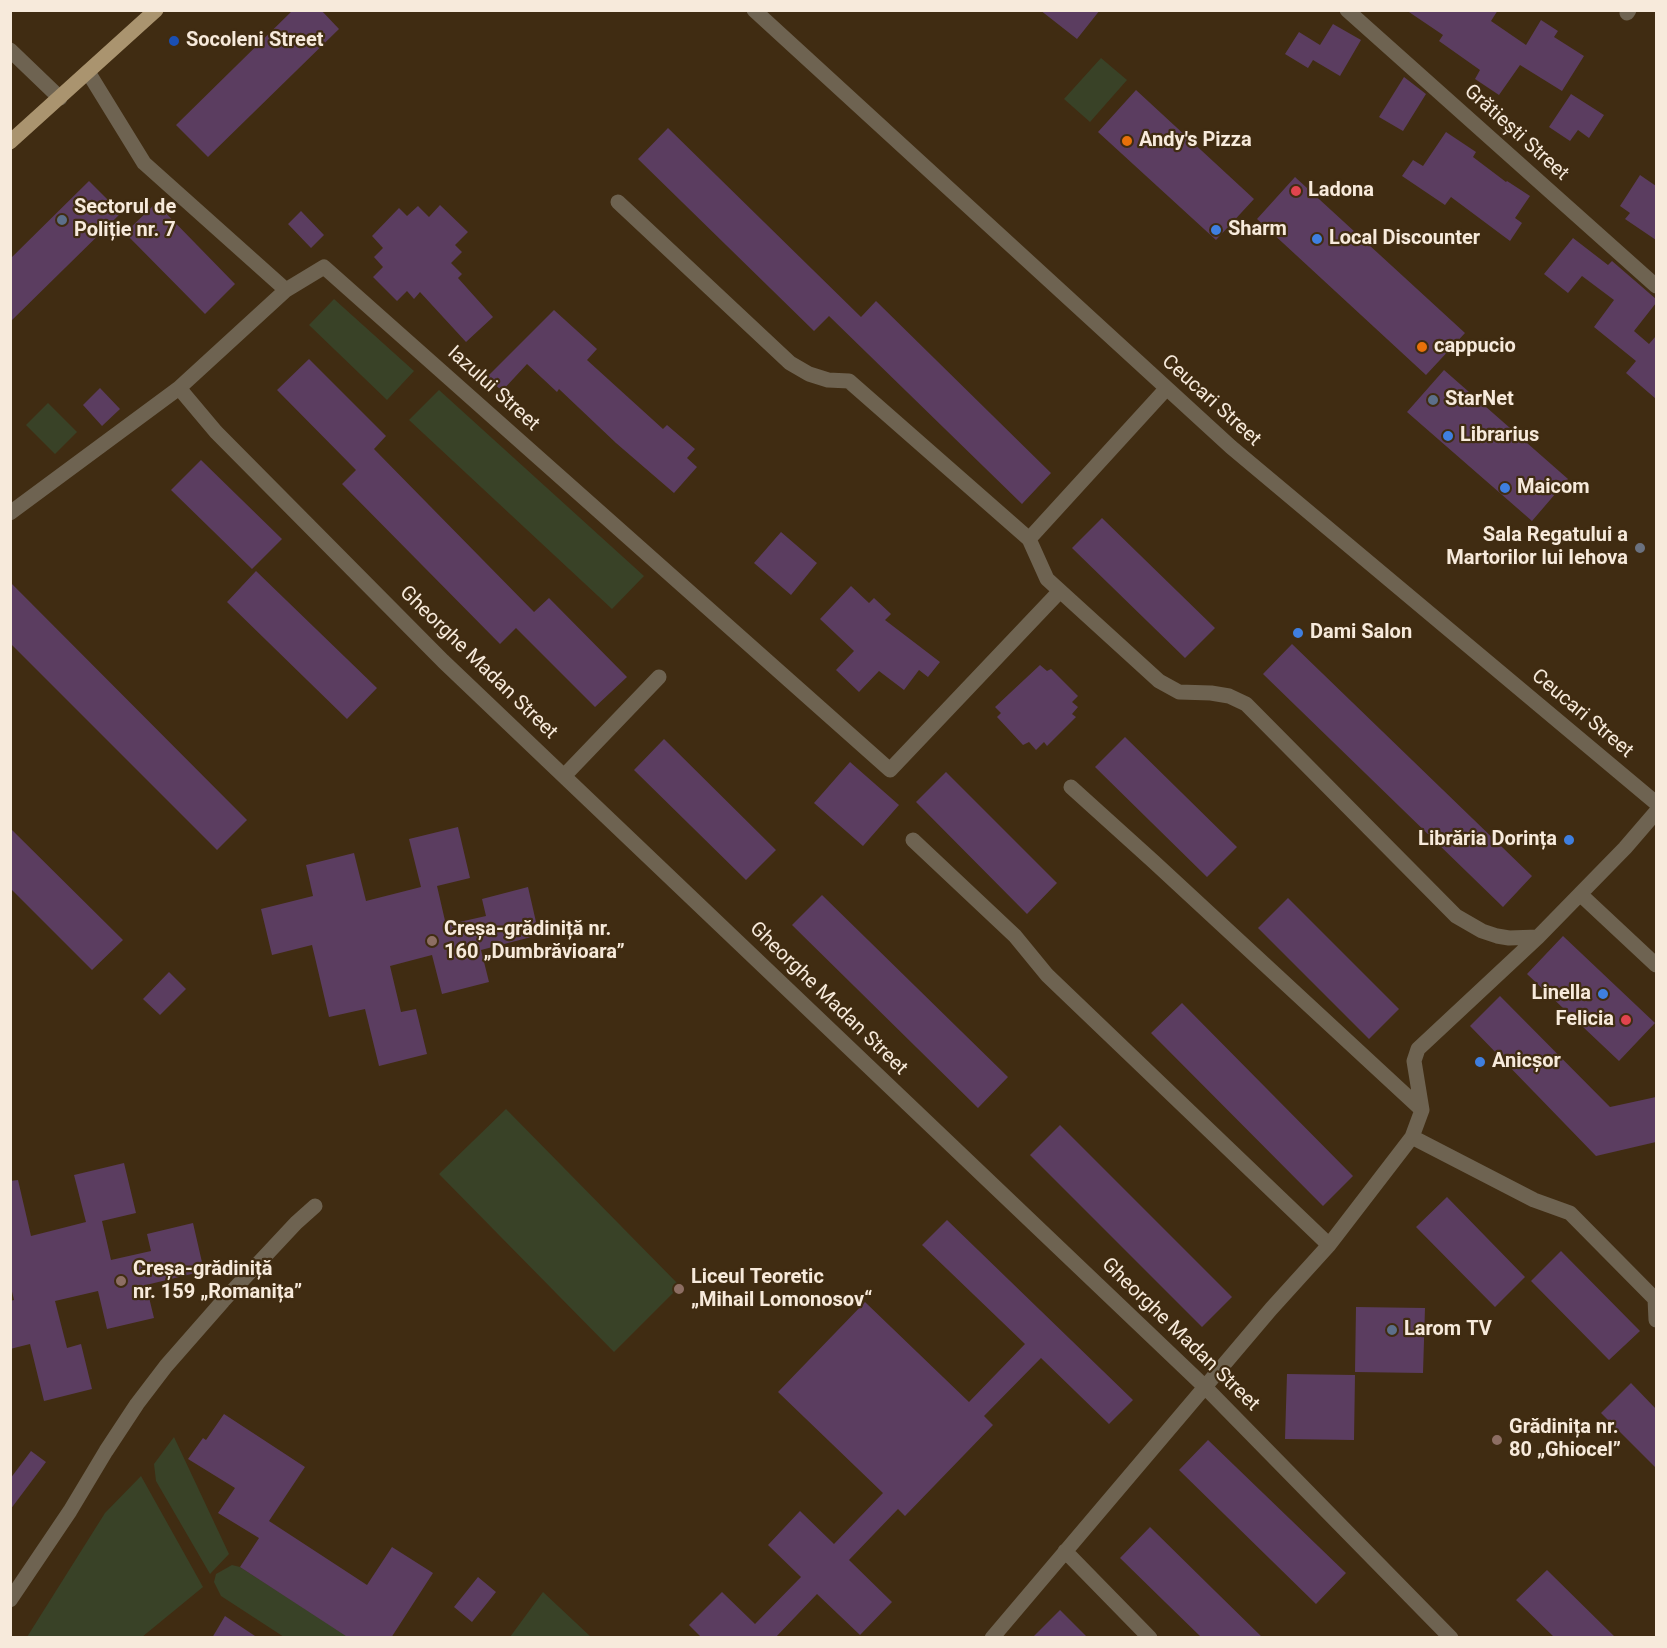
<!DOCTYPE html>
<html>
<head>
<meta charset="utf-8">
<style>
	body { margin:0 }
	#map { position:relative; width:1667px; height:1648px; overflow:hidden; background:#402c12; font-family:Roboto,sans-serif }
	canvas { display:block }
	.frame { position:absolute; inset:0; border:12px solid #f7eadb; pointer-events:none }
</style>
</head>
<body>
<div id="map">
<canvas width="1667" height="1648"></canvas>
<div class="frame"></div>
</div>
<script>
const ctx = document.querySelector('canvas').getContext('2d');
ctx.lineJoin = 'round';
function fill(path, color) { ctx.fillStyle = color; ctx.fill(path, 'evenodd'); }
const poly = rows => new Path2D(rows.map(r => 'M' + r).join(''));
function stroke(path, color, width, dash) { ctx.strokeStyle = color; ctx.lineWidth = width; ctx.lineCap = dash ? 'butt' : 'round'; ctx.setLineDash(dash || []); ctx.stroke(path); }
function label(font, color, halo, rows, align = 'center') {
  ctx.font = font + ' Roboto,sans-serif'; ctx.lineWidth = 4.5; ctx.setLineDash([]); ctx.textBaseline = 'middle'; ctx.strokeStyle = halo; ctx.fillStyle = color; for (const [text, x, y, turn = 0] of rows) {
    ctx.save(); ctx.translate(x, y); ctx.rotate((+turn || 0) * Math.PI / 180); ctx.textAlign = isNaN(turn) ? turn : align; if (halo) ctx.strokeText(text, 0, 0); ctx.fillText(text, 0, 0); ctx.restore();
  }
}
fill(poly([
	[1101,58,1127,80,1090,122,1064,99],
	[334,299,414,371,387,400,309,325],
	[439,390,644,576,612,609,409,420],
	[48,403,77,432,55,454,26,425],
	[506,1109,680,1286,614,1352,439,1174],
	[174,1437,229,1554,210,1574,156,1481,154,1464],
	[141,1476,203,1587,142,1637,27,1637,105,1513],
	[232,1565,240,1567,349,1637,284,1637,221,1596,214,1582,216,1574],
	[543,1592,591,1637,510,1637]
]), '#394227');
fill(poly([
	[293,10,321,10,339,29,208,157,176,125],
	[1040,10,1100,10,1077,39],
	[1406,10,1498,10,1491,21,1526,45,1541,20,1558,31,1554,37,1584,56,1562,91,1520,65,1499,95,1475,79,1480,70,1439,41,1443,35],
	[1333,24,1361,40,1340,76,1313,60,1308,68,1285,54,1299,32,1320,45],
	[1404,77,1426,94,1403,131,1379,117],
	[1136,90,1254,199,1216,240,1098,132],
	[1571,94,1604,115,1589,138,1578,130,1570,141,1549,127],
	[668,128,861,317,876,301,1051,473,1022,504,829,316,814,331,638,159],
	[1446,132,1476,152,1473,157,1506,182,1507,181,1530,196,1515,218,1522,223,1510,241,1451,197,1445,205,1402,176,1413,160,1423,166],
	[1640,175,1656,186,1656,240,1625,219,1630,213,1620,206],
	[1295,177,1465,333,1426,375,1257,219],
	[89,181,121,213,10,322,10,259],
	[156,203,235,284,205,314,125,233],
	[440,205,468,232,455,245,462,252,451,263,462,274,458,278,493,317,466,342,420,292,414,299,407,291,397,301,373,277,383,267,374,257,383,248,372,236,399,208,407,216,418,206,429,217],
	[301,211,324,235,311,248,288,224],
	[1573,238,1608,265,1612,261,1656,299,1656,303,1634,331,1649,344,1656,336,1656,399,1626,373,1636,361,1594,327,1614,300,1582,276,1568,293,1544,274],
	[554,310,597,349,587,360,663,429,667,425,695,449,687,458,697,467,674,493,616,443,559,389,557,392,527,364,502,391,487,377],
	[309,359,386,436,374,449,534,612,549,598,627,677,595,707,516,628,500,644,342,484,356,470,277,390],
	[1444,370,1568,479,1532,521,1407,412],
	[100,388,120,409,102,426,83,405],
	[201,460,282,539,252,569,171,490],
	[1102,518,1215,628,1185,658,1072,548],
	[781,532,817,563,791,595,754,563],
	[256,571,377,688,347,719,227,602],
	[10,582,247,820,217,850,10,643],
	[851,586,869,603,874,598,891,614,885,620,940,662,928,677,919,670,904,690,879,671,859,692,836,670,854,651,820,619],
	[1292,644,1532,876,1503,907,1263,674],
	[1040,665,1047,671,1051,669,1078,696,1072,702,1078,707,1072,714,1076,717,1047,746,1044,742,1036,750,1029,742,1023,745,997,717,1001,713,995,707],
	[1125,737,1237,847,1207,877,1095,767],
	[664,739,776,850,746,880,634,770],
	[850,762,899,805,863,846,814,803],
	[946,772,1057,883,1027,914,916,802],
	[458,827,470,878,437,886,446,925,486,916,482,899,528,887,539,935,481,950,489,982,442,994,432,955,390,966,401,1012,416,1009,427,1054,379,1066,365,1009,329,1017,312,945,272,955,261,909,313,896,306,865,354,853,366,901,421,887,409,839],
	[10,828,123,940,92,970,10,888],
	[822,895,1008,1077,978,1108,792,925],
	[1288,898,1399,1009,1369,1039,1258,928],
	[1563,936,1655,1023,1619,1061,1527,974],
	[169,972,186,989,160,1015,143,999],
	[1500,996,1610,1107,1656,1097,1656,1142,1596,1156,1470,1026],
	[1182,1003,1353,1176,1323,1206,1151,1033],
	[1060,1125,1232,1297,1202,1327,1030,1155],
	[124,1163,136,1213,102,1221,111,1260,151,1251,147,1234,193,1223,204,1271,146,1285,154,1318,107,1329,98,1291,55,1301,67,1348,81,1344,92,1389,44,1401,30,1344,10,1349,10,1301,14,1300,10,1283,10,1181,18,1180,31,1236,86,1222,74,1175],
	[1447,1197,1525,1277,1495,1307,1416,1227],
	[947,1220,1133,1400,1109,1424,1041,1358,984,1416,993,1425,905,1516,898,1509,849,1560,892,1602,860,1635,817,1594,775,1638,702,1638,689,1625,722,1592,755,1624,801,1577,768,1545,800,1511,834,1544,883,1493,778,1392,865,1302,969,1402,1025,1344,922,1245],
	[1561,1251,1640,1331,1609,1360,1531,1281],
	[1356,1307,1425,1308,1423,1373,1355,1372],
	[1287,1374,1355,1375,1354,1440,1285,1439],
	[1631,1383,1656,1409,1656,1468,1601,1413],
	[224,1414,305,1467,269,1521,367,1585,392,1547,433,1573,391,1638,349,1638,240,1567,259,1538,218,1513,235,1488,188,1459,203,1438,206,1440],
	[1208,1440,1346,1573,1316,1604,1179,1470],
	[31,1451,46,1462,10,1510,10,1479],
	[1150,1527,1215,1591,1263,1638,1202,1638,1165,1602,1120,1558],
	[1547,1570,1616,1638,1555,1638,1516,1600],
	[478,1577,496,1592,472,1622,454,1607],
	[1060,1610,1088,1638,1032,1638],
	[225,1616,258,1638,212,1638]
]), '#5b3d60');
stroke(poly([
	[754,10,1231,447,1656,803],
	[1347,10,1656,286],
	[1627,13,1629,10],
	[10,50,60,98],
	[88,72,144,163,286,290],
	[618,202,790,363,809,374,828,380,849,381,1029,539,1047,579,1159,681,1179,692,1211,693,1229,696,1246,704,1456,916,1482,931,1497,936,1509,938,1538,937],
	[179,388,216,432,443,661,1205,1387,1451,1638],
	[10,513,179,388,286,290,324,267,890,770,1060,591],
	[1029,539,1166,389],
	[564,776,659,677],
	[1071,787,1154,862,1422,1110],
	[913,840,1015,936,1047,975,1329,1245],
	[1580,894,1656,965],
	[1412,1137,1534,1200,1570,1213,1655,1299,1656,1320],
	[1065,1551,1150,1638],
	[10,1600,70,1511,106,1451,137,1404,166,1366,223,1301,296,1223,315,1206],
	[992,1638,1271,1309,1329,1245,1412,1137,1422,1110,1414,1061,1418,1049,1538,937,1625,848,1656,812]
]), '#6e6351', 15);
stroke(poly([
	[10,142,156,10]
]), '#aa946f', 15);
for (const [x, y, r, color] of [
	[174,41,6,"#1a4fb4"],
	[1127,141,6,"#e8710a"],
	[1296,191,6,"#e0444e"],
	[62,220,6,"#5c6f8a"],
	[1216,230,6,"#3f7fe0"],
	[1317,239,6,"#3f7fe0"],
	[1422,347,6,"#e8710a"],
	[1433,400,6,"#5c6f8a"],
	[1448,436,6,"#3f7fe0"],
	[1505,488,6,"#3f7fe0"],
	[1640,548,6,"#6b7280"],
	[1298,633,6,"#3f7fe0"],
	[1569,840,6,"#3f7fe0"],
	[432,941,6,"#8d6e63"],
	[1603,994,6,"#3f7fe0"],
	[1626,1020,6,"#e0444e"],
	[1480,1062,6,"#3f7fe0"],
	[121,1281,6,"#8d6e63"],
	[679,1289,6,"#8d6e63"],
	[1392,1330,6,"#5c6f8a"],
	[1497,1440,6,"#8d6e63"]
]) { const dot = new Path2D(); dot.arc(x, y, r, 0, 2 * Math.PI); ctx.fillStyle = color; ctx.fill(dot); stroke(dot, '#402c12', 2); }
label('bold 20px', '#f7eadb', '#402c12', [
	["Socoleni Street",186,41],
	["Andy's Pizza",1139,141],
	["Ladona",1308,191],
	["Sectorul de",74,208],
	["Poliție nr. 7",74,231],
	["Sharm",1228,230],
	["Local Discounter",1329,239],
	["cappucio",1434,347],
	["StarNet",1445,400],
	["Librarius",1460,436],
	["Maicom",1517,488],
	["Sala Regatului a",1628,536,"right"],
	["Martorilor lui Iehova",1628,559,"right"],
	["Dami Salon",1310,633],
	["Librăria Dorința",1557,840,"right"],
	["Creșa-grădiniță nr.",444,930],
	["160 „Dumbrăvioara”",444,953],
	["Linella",1591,994,"right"],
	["Felicia",1614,1020,"right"],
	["Anicșor",1492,1062],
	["Creșa-grădiniță",133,1270],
	["nr. 159 „Romanița”",133,1293],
	["Liceul Teoretic",691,1278],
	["„Mihail Lomonosov“",691,1301],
	["Larom TV",1404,1330],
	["Grădinița nr.",1509,1428],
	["80 „Ghiocel”",1509,1451]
], 'left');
label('20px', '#f7eadb', '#402c12', [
	["Grătiești Street",1516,133,42],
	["Iazului Street",493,389,42],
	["Ceucari Street",1211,401,42],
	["Gheorghe Madan Street",478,663,44],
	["Ceucari Street",1582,714,40],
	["Gheorghe Madan Street",828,999,44],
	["Gheorghe Madan Street",1180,1335,44]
]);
</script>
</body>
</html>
